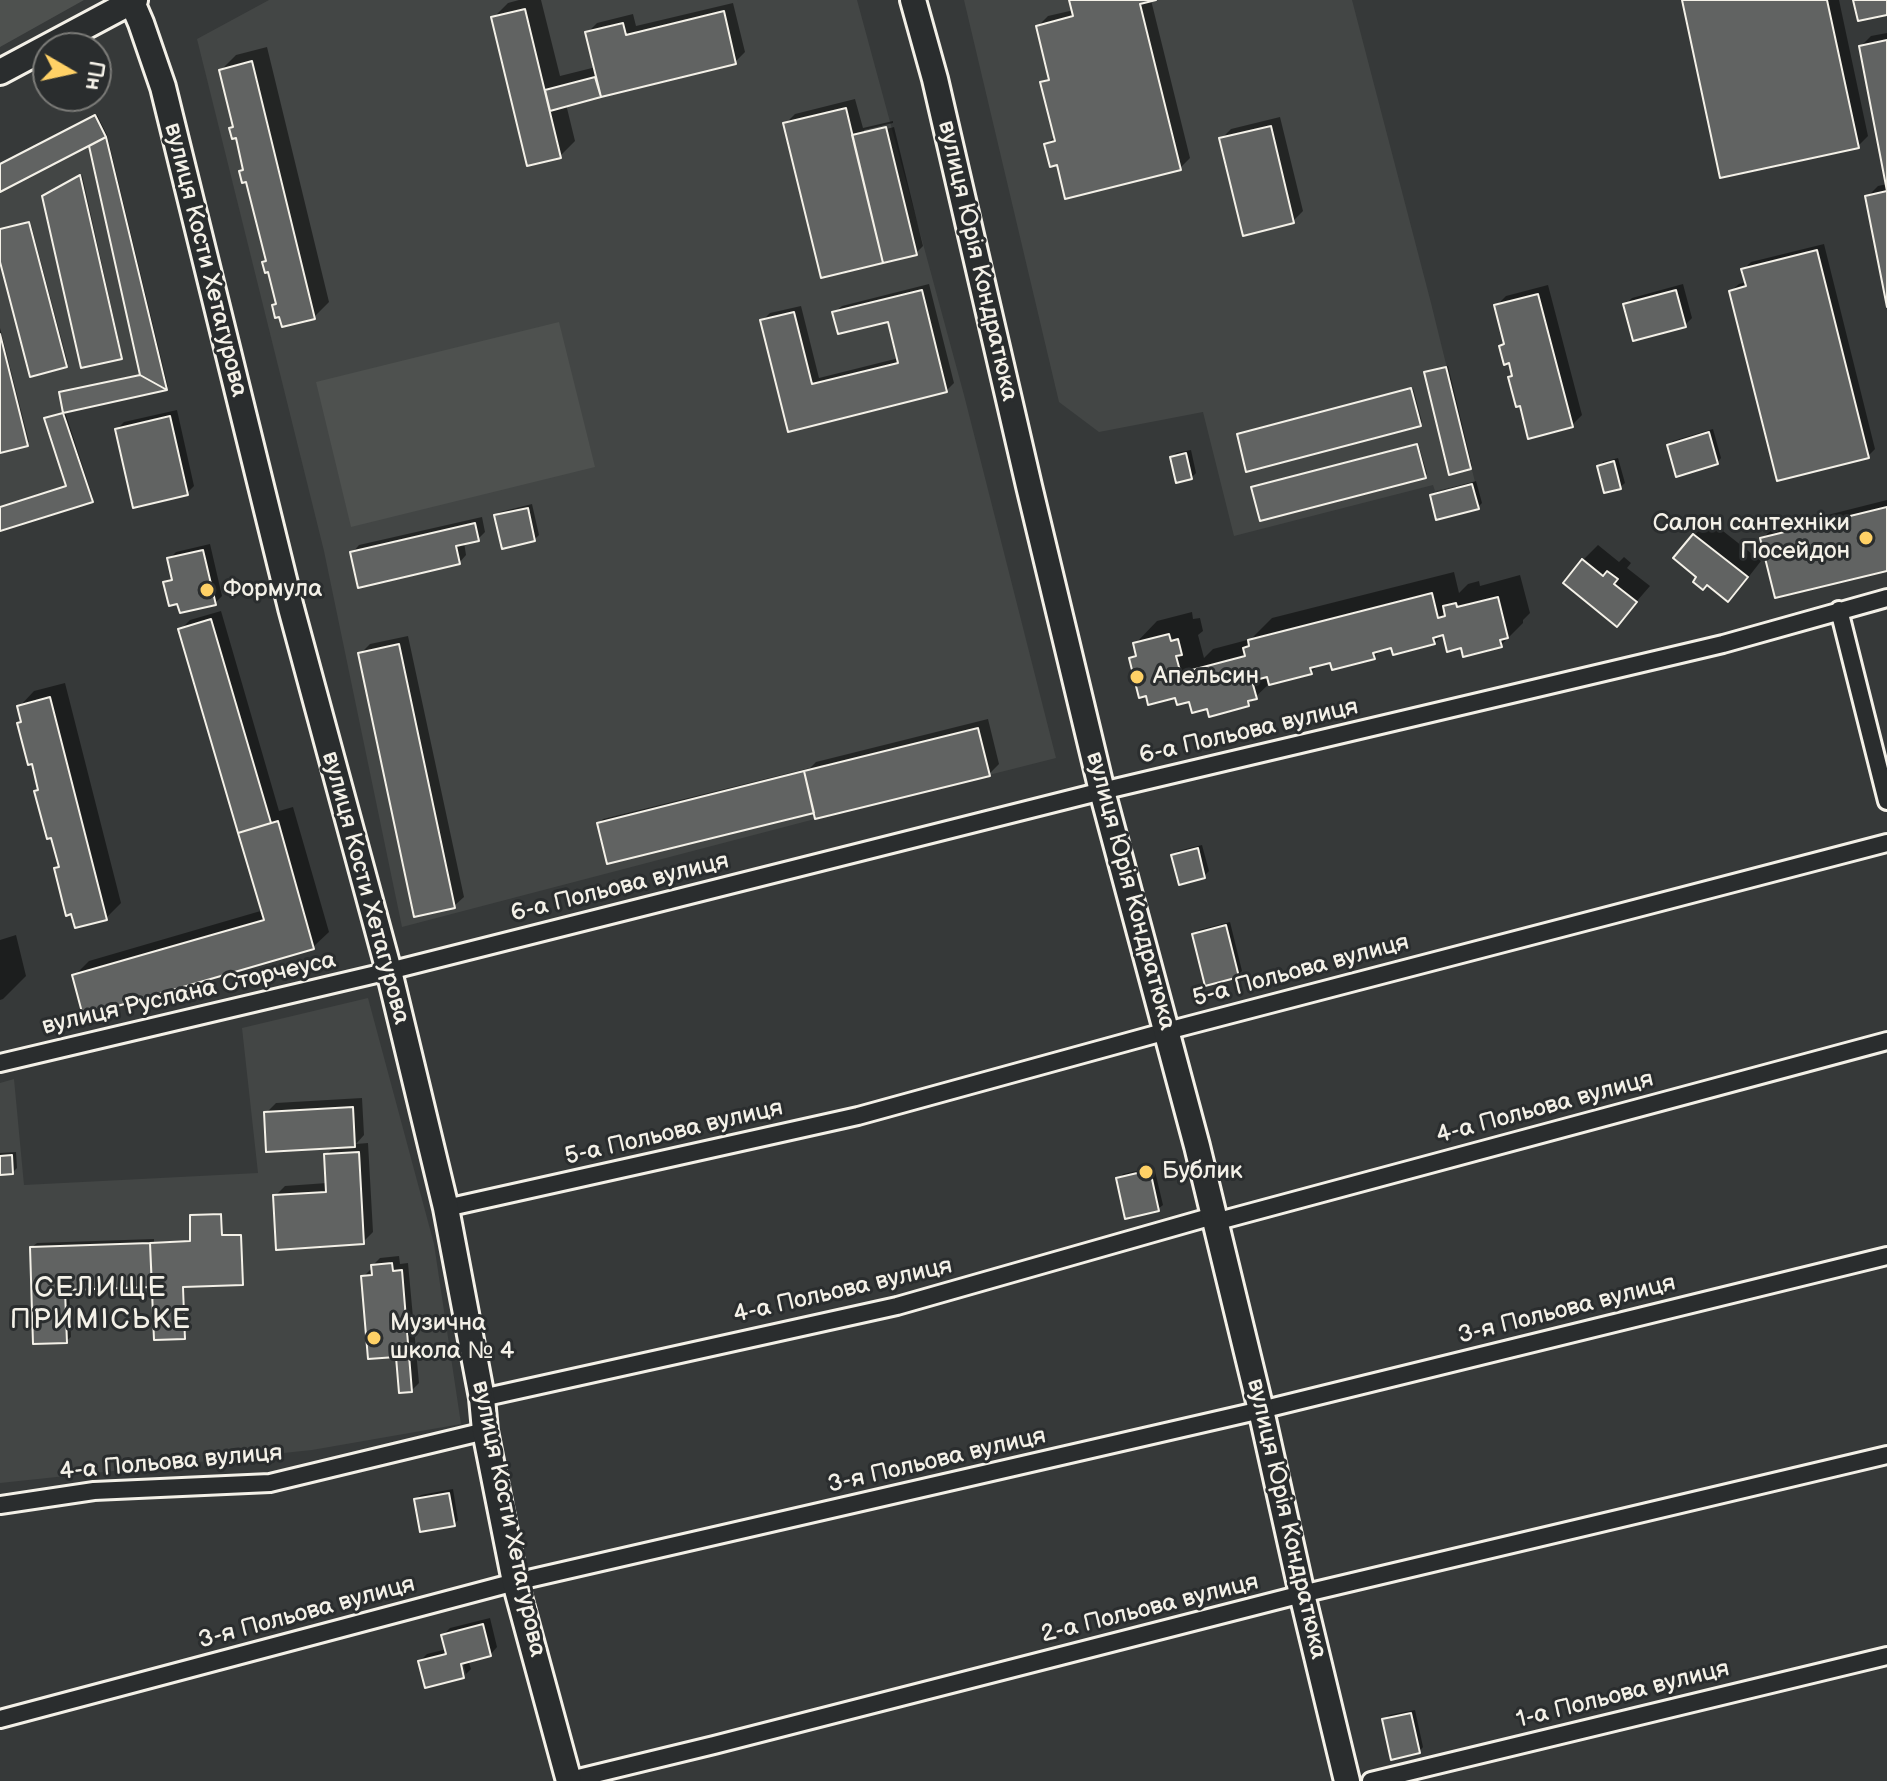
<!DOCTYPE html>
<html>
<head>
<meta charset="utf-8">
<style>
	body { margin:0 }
	#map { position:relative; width:1887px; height:1781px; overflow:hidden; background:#363939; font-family:"Balsamiq Sans",sans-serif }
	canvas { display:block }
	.north { position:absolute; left:32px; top:32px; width:80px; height:80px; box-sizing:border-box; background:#2a2d2e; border:2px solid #7b7b78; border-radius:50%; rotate:99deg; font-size:22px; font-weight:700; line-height:32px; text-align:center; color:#f4f1e8 }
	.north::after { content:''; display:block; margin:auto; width:28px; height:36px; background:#ffd166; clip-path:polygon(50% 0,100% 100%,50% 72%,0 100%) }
</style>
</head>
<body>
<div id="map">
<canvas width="1887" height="1781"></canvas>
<div class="north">Пн</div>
</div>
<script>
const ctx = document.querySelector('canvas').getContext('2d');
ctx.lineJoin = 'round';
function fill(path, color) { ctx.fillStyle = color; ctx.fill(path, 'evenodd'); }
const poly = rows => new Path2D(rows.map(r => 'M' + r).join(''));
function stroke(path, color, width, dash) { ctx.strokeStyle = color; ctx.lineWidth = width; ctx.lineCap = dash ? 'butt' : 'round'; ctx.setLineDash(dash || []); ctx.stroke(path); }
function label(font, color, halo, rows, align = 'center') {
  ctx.font = font + ' "Balsamiq Sans",sans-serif'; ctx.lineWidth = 6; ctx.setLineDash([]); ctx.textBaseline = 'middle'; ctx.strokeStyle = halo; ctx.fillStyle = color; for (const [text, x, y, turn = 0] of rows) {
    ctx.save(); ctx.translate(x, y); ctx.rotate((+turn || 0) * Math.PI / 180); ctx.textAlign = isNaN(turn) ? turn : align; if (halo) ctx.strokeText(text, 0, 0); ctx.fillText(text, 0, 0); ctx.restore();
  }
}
fill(poly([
	[269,0,857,0,964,395,1056,758,815,819,402,927,324,551,197,39],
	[964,0,1352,0,1431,303,1475,482,1435,491,1433,485,1234,536,1203,412,1099,432,1059,402],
	[95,115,106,137,167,390,63,413,93,502,0,531,0,164],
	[368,998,434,1244,461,1424,312,1450,0,1483,0,1083,14,1079,24,1185,258,1173,242,1028]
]), '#434645');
fill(poly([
	[0,0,84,0,0,47],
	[559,322,595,467,351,527,316,382]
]), '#4e514f');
fill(poly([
	[519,0,541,0,560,76,596,67,587,33,597,23,633,14,636,26,733,3,745,52,735,62,566,104,575,141,560,156,493,18,508,3],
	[1071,0,1151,0,1190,158,1180,168,1058,162,1046,145,1056,135,1043,83,1050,76,1038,26,1048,16,1074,10],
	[1684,0,1839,0,1868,136,1858,146],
	[1887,33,1887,181,1861,46,1871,36],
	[267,47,329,302,314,317,278,302,270,269,264,262,267,260,248,180,241,171,245,167,237,136,231,128,234,125,221,70,236,55],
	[855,99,863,128,893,121,893,123,864,130,864,135,894,127,923,246,916,253,785,124,795,114],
	[97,115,107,135,168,387,166,388,63,391,142,374,91,143,0,189,0,165],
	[1280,117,1303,211,1293,221,1221,139,1231,129],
	[82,175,122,355,121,357,46,194],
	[1887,184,1887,297,1868,196,1878,186],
	[30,221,68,364,66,365,0,254,0,229],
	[1824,244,1875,449,1868,456,1731,291,1739,284,1747,282,1744,269,1751,262],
	[929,284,954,383,946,391,789,429,762,321,770,313,801,306,819,378,899,358,889,319,834,313,842,306],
	[1683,284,1692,318,1685,325,1625,305,1632,298],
	[1548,285,1582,415,1572,425,1514,374,1510,361,1501,346,1505,342,1496,306,1506,296],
	[0,328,29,442,0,451],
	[1448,366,1472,466,1470,467,1428,371],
	[1413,388,1422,422,1420,424,1241,433],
	[177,410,194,486,187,493,117,429,124,422],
	[65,412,93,498,0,529,0,508,68,486,46,418],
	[1713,429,1721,458,1717,463,1669,445,1673,441],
	[1418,443,1427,474,1425,476,1255,486],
	[1191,450,1196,473,1191,478,1172,457,1176,453],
	[1618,458,1625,483,1620,487,1599,466,1603,462],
	[1476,481,1482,503,1478,507,1432,496,1436,492],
	[1887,500,1887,569,1762,539,1772,529],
	[532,504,539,535,534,540,496,516,500,512],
	[482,517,485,532,478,539,464,542,466,555,459,563,352,553,359,545],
	[1709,520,1761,561,1743,584,1728,599,1699,576,1694,535],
	[210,544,222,596,215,603,166,583,173,576,169,559,176,552],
	[1598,545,1619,562,1624,557,1631,563,1627,568,1650,586,1617,624,1583,560],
	[1454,572,1459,593,1468,584,1479,581,1480,586,1520,575,1530,613,1523,620,1523,623,1501,645,1462,646,1444,633,1434,643,1392,646,1382,649,1374,657,1332,661,1320,664,1311,672,1270,683,1248,704,1208,707,1176,696,1131,658,1137,652,1135,644,1157,621,1192,612,1193,619,1200,618,1203,631,1198,635,1204,658,1213,649,1251,639,1272,618],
	[221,611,279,811,293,807,329,932,313,947,74,976,89,961,264,910,180,630,190,620],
	[408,636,464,897,454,906,360,654,370,644],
	[65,683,121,903,106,918,56,868,60,865,40,788,19,724,22,720,19,707,34,691],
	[988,719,999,764,989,774,599,823,603,819,810,768,816,762],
	[1202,845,1209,871,1204,876,1173,856,1178,851],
	[1230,922,1242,971,1238,975,1194,934,1199,930],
	[16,935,26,976,3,999,0,1000,0,940],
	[362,1098,364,1135,356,1144,368,1143,373,1232,363,1242,275,1196,285,1186,327,1183,326,1155,335,1146,266,1113,276,1103],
	[16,1152,17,1168,13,1172,0,1173,0,1153],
	[1154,1167,1163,1205,1158,1209,1118,1179,1123,1174],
	[222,1213,223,1235,241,1234,243,1281,242,1283,184,1285,186,1335,184,1337,154,1283,69,1288,71,1337,66,1341,32,1247,37,1243,154,1239,154,1242,192,1240,192,1216,193,1214],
	[399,1256,400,1264,408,1263,419,1383,412,1390,363,1277,370,1270,373,1269,373,1265,380,1258],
	[453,1489,458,1520,454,1525,416,1499,421,1495],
	[490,1618,497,1647,490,1655,468,1660,471,1669,466,1674,461,1654,457,1655,461,1674,465,1674,463,1676,420,1661,427,1654,447,1649,443,1635,450,1628],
	[1415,1710,1423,1747,1419,1752,1384,1720,1389,1715]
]), '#0007');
const building = poly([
	[1069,0,1156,0,1140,4,1181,170,1065,199,1057,165,1050,167,1044,144,1055,141,1040,82,1049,80,1036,26,1073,16,1069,0],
	[1682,0,1827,0,1859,148,1720,178,1682,0],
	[1853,0,1887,0,1887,15,1858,21,1853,0],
	[525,9,561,158,527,166,491,17,525,9],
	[724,11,736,64,601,97,585,32,623,23,626,35,724,11],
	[1887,40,1887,307,1865,196,1887,191,1859,46,1887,40],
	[252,61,315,319,282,327,279,317,275,318,272,305,276,304,268,272,265,273,262,262,266,261,246,182,242,183,239,171,243,170,236,138,232,139,229,128,233,127,219,70,252,61],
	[595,77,601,97,550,111,545,90,595,77],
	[846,108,883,263,821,278,783,123,846,108],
	[95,115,106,137,0,192,0,164,95,115],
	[1271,126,1294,223,1243,236,1219,138,1271,126],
	[886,127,917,255,883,263,852,135,886,127],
	[106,137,167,390,140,375,89,146,106,137],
	[80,175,122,359,81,368,42,196,80,175],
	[29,222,67,367,30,377,0,262,0,229,29,222],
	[1817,250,1869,458,1777,481,1729,291,1746,286,1741,269,1817,250],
	[922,290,947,392,788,432,760,320,794,312,812,384,898,363,888,322,838,334,832,312,922,290],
	[1676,290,1686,327,1633,341,1623,304,1676,290],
	[1538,294,1573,427,1528,439,1520,406,1516,407,1508,377,1512,376,1509,363,1504,365,1499,346,1504,344,1494,305,1538,294],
	[0,334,28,446,0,453,0,334],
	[1446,367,1471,469,1449,475,1424,372,1446,367],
	[140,375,167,390,63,413,59,392,140,375],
	[1411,388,1421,426,1246,472,1237,434,1411,388],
	[63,413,93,502,0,531,0,507,66,486,44,418,63,413],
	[170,416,188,495,133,508,115,429,170,416],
	[1709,432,1718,464,1676,477,1667,445,1709,432],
	[1417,444,1426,478,1260,521,1251,487,1417,444],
	[1186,453,1192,479,1176,483,1170,457,1186,453],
	[1614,461,1621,489,1604,493,1597,466,1614,461],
	[1472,484,1479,509,1436,520,1430,495,1472,484],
	[1887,507,1887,571,1775,598,1760,538,1887,507],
	[528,508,535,541,502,549,494,515,528,508],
	[475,523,479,541,456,546,460,564,358,588,350,552,475,523],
	[1693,534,1748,577,1728,602,1707,585,1703,590,1693,582,1696,577,1673,558,1693,534],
	[203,550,216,605,180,613,177,604,169,606,163,582,172,580,167,558,203,550],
	[1582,559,1603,576,1607,571,1618,579,1614,584,1637,602,1617,627,1563,583,1582,559],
	[1432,593,1438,618,1445,616,1443,606,1456,603,1457,607,1498,597,1508,638,1500,640,1502,647,1463,657,1461,648,1447,652,1443,635,1433,638,1435,644,1393,655,1391,648,1373,653,1375,659,1332,670,1330,663,1310,668,1312,674,1269,685,1267,677,1252,681,1257,699,1248,701,1249,706,1209,717,1207,709,1192,713,1189,702,1177,705,1175,698,1148,705,1146,696,1139,698,1129,658,1136,656,1133,643,1169,634,1171,641,1178,639,1182,655,1176,656,1182,678,1190,676,1188,671,1245,656,1243,648,1249,646,1248,640,1432,593],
	[211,619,271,823,238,833,178,629,211,619],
	[399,644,455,908,414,917,358,653,399,644],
	[50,697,107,920,75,928,71,914,66,916,54,868,59,867,51,838,47,839,34,791,38,790,32,764,28,765,17,723,21,722,17,706,50,697],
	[978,728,990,776,815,819,804,771,978,728],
	[804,771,814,813,607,864,597,823,804,771],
	[278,821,314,949,83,1016,72,975,264,920,238,833,278,821],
	[1198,848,1205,878,1179,885,1171,855,1198,848],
	[1226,925,1239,977,1205,986,1192,934,1226,925],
	[353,1107,355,1147,266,1152,264,1112,353,1107],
	[359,1152,364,1244,276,1250,273,1195,326,1192,324,1154,359,1152],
	[12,1155,13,1174,0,1175,0,1156,12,1155],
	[1150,1170,1159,1211,1125,1219,1116,1178,1150,1170],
	[221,1214,222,1235,241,1235,243,1285,183,1287,185,1339,154,1340,150,1243,190,1241,190,1215,221,1214],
	[150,1243,152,1287,65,1290,67,1343,33,1344,30,1247,150,1243],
	[392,1263,393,1271,402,1270,412,1392,399,1393,396,1357,368,1359,361,1276,372,1275,371,1265,392,1263],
	[449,1493,455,1526,420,1532,414,1499,449,1493],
	[483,1624,491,1656,461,1664,464,1678,425,1688,418,1661,446,1654,441,1635,483,1624],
	[1411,1713,1420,1753,1391,1760,1382,1719,1411,1713]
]);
fill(building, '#616362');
stroke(building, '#f4f1e8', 2);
const street = poly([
	[1839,610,1887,801],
	[0,1063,389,971,1102,791,1723,644,1887,598],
	[446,1208,858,1116,1167,1031,1887,843],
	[1215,1222,1887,1041],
	[482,1398,897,1306,1213,1216],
	[0,1505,94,1491,270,1483,485,1431],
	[0,1719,515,1582,1261,1410,1887,1256],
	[566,1781,714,1745,1302,1594,1887,1455],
	[1371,1781,1887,1656]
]);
const secondary = poly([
	[913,0,935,79,1029,486,1102,791,1197,1146,1261,1410,1302,1594,1347,1781],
	[132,2,141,23,163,87,291,608,389,971,446,1208,482,1398,485,1431,515,1582,569,1781],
	[0,72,135,0]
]);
stroke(street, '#f4f1e8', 22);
stroke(secondary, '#f4f1e8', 30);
stroke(street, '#2a2d2e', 16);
stroke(secondary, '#2a2d2e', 24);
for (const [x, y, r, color] of [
	[1866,538,8,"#ffd166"],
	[207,590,8,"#ffd166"],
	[1137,677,8,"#ffd166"],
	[1146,1172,8,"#ffd166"],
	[374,1338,8,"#ffd166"]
]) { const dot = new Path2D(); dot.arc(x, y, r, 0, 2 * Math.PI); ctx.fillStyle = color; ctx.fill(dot); stroke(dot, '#2a2d2e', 3); }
label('24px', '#f4f1e8', '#2a2d2e', [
	["вулиця Кости Хетагурова",205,260,76],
	["вулиця Юрія Кондратюка",977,261,77],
	["6-а Польова вулиця",1249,732,-13],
	["вулиця Кости Хетагурова",365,888,75],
	["6-а Польова вулиця",620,888,-14],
	["вулиця Юрія Кондратюка",1130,891,75],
	["5-а Польова вулиця",1301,971,-15],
	["вулиця Руслана Сторчеуса",189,994,-13],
	["4-а Польова вулиця",1545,1108,-15],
	["5-а Польова вулиця",674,1133,-13],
	["4-а Польова вулиця",843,1291,-13],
	["3-я Польова вулиця",1567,1310,-14],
	["3-я Польова вулиця",937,1461,-13],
	["4-а Польова вулиця",171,1463,-5],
	["вулиця Кости Хетагурова",508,1519,78],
	["вулиця Юрія Кондратюка",1286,1519,77],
	["2-а Польова вулиця",1150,1609,-14],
	["3-я Польова вулиця",307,1613,-15],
	["1-а Польова вулиця",1623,1695,-14]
]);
label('24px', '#f4f1e8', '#2a2d2e', [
	["Салон сантехніки",1850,524,"right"],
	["Посейдон",1850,552,"right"],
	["Формула",223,590],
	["Апельсин",1153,677],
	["Бублик",1162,1172],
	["Музична",390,1324],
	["школа № 4",390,1352]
], 'left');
ctx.letterSpacing = '2px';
label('28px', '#f4f1e8', '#2a2d2e', [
	["СЕЛИЩЕ",101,1289],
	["ПРИМІСЬКЕ",101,1321]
]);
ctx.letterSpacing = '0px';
</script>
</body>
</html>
